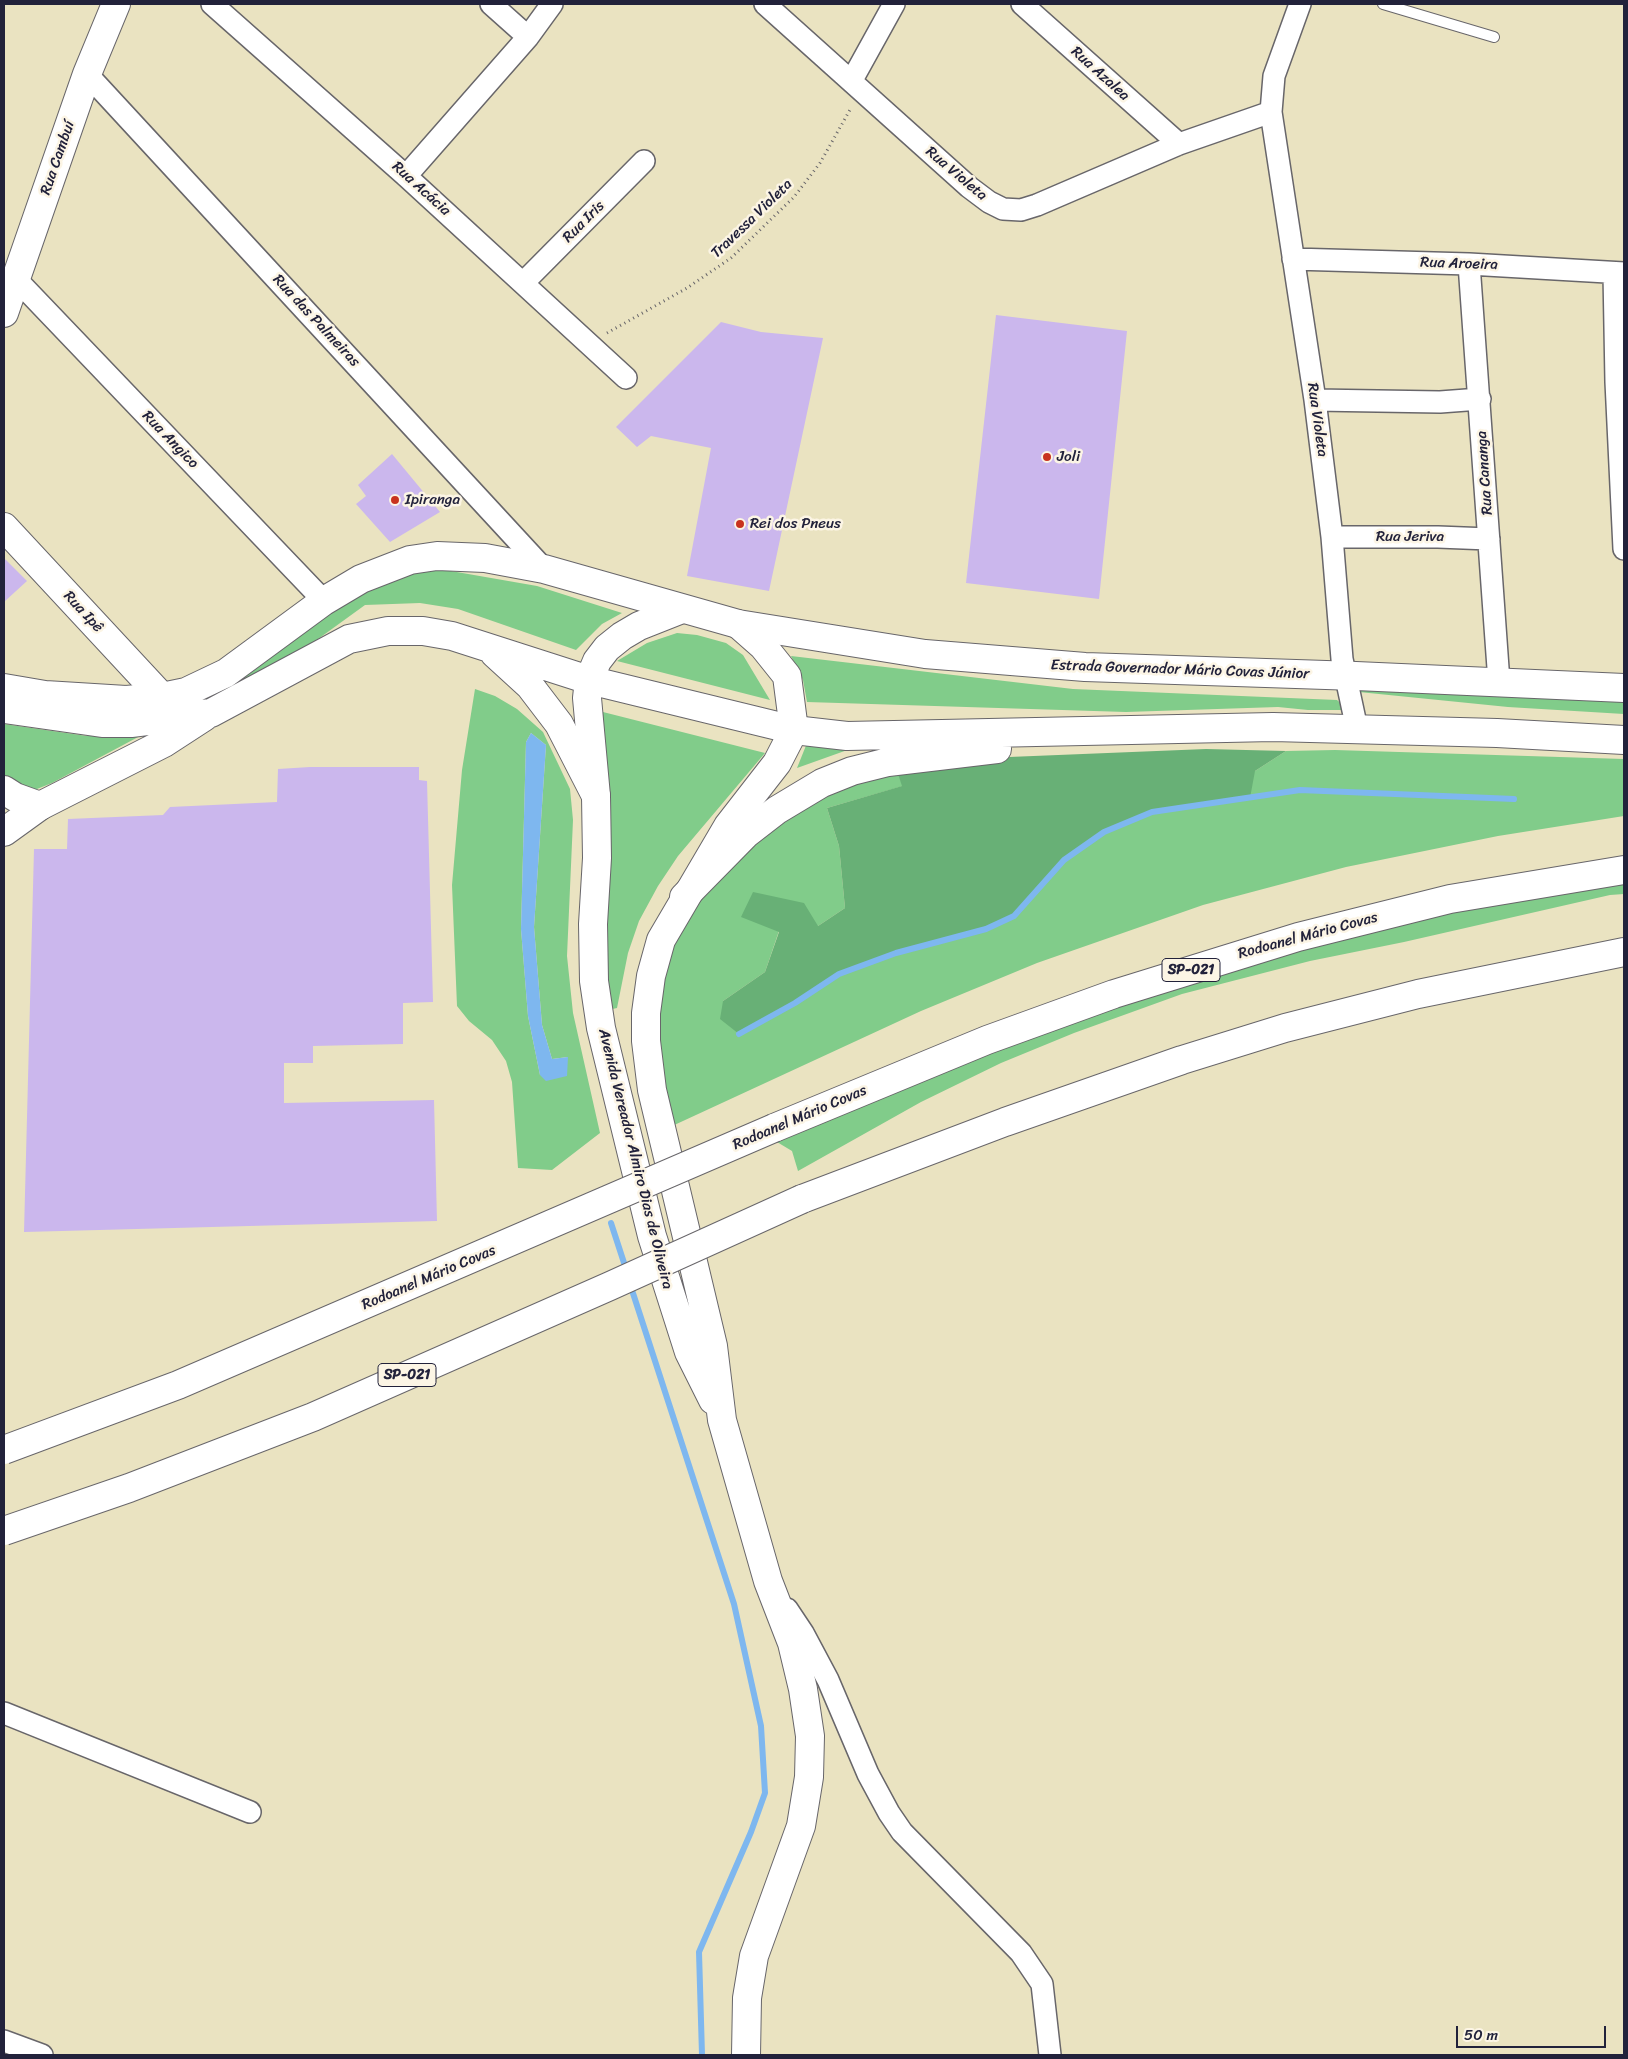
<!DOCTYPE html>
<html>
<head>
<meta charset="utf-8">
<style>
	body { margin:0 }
	#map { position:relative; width:1628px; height:2059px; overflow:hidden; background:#eae3c1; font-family:Sriracha,sans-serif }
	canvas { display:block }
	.frame { position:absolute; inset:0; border:5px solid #22223b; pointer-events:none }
	.scale { position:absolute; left:1456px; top:2026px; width:150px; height:22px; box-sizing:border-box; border:2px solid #22223b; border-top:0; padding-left:6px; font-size:15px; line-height:18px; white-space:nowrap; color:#22223b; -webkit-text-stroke:4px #fcf5e5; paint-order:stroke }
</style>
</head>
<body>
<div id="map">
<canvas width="1628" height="2059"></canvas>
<div class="frame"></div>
<div class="scale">50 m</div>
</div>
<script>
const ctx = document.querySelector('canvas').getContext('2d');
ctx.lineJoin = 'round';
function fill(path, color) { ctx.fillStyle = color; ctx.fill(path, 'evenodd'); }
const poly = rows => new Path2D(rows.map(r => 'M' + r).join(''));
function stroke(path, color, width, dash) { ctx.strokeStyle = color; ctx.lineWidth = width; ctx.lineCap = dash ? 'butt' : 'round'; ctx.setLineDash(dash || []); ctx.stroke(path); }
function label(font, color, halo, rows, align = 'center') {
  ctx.font = font + ' Sriracha,sans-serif'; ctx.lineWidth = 5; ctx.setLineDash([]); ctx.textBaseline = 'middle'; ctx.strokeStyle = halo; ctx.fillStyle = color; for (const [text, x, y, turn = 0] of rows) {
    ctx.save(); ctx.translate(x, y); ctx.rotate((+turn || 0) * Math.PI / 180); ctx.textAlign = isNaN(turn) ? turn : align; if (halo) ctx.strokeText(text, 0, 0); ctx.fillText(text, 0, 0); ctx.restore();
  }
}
fill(poly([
	[428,567,537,586,622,613,602,624,576,650,458,609,420,603,365,605,307,647,223,694,221,689,282,649,330,609,358,591],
	[677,633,697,635,726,643,743,655,770,700,617,661,647,643],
	[791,656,1073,689,1337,700,1348,710,1308,710,1278,707,1126,712,807,702,803,680],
	[475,689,495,696,517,709,543,732,570,789,573,820,567,956,573,1013,600,1133,552,1170,518,1168,512,1082,506,1061,492,1040,469,1021,457,1006,452,885,462,770],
	[531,733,546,745,534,927,542,1025,552,1059,568,1057,540,1075,528,1016,521,929,526,742],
	[1355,689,1624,700,1624,714,1508,707,1359,692],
	[599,711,765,753,678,856,658,886,639,921,628,953,617,1008,608,1010],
	[4,724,87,736,140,736,52,783,32,791,4,784],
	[807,743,853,748,797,768],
	[1335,750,1624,759,1624,816,1498,836,1346,867,1203,905,1037,963,921,1011,670,1127,662,1093,658,1013,665,968,679,924,699,888,797,801,897,771,903,786,827,808,839,846,845,908,818,926,779,931,765,972,723,1001,739,1034,795,1003,839,974,896,953,1014,916,1064,860,1104,832,1255,771,1286,751],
	[1624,866,1624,894,1610,895,1404,942,1310,961,1182,994,1074,1033,1001,1063,921,1102,798,1171,792,1151,772,1139,1092,994]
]), '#81cc8a');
fill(poly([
	[1206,749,1286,751,1255,771,1250,798,1145,815,1104,832,1064,860,1014,916,986,929,896,953,839,974,795,1003,739,1034,720,1019,723,1001,765,972,779,932,741,917,753,892,804,903,818,926,845,908,839,846,827,808,902,786,897,771,1009,757]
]), '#68b076');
fill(poly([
	[531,733,546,745,534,927,542,1025,552,1059,568,1057,567,1076,546,1081,540,1075,528,1016,521,929,526,742]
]), '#7eb7ef');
stroke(poly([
	[739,1034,795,1003,839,974,896,953,986,929,1014,916,1064,860,1104,832,1152,812,1300,790,1514,799],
	[611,1223,627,1272],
	[630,1284,734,1604,761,1726,765,1793,751,1832,699,1952,702,2055]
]), '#7eb7ef', 6);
fill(poly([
	[996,315,1127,331,1099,599,966,583],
	[721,322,761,332,823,338,769,591,687,576,711,448,651,436,637,447,616,427],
	[392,454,440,512,390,542,356,504,366,496,358,485],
	[4,558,27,581,4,602],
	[310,767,419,767,419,780,427,781,433,1002,403,1003,403,1044,313,1046,313,1063,284,1063,284,1103,434,1100,437,1221,24,1232,34,849,67,849,68,819,163,815,170,807,277,802,278,769]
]), '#cbb7ed');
const lane = poly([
	[1383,4,1494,37]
]);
const street = poly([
	[212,4,406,176,626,378],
	[491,4,528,37],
	[765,4,969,187,989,202,1003,209,1021,210,1037,205,1179,144,1271,112],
	[1022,4,1179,144],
	[1300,4,1274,76,1271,112,1315,400,1332,537,1342,659,1357,729],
	[87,74,544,569],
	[852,80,894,4],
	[406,176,528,37,552,4],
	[1293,259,1469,264,1624,273],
	[1469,264,1499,682],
	[1614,273,1616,382,1624,549],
	[16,279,324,601],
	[523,283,644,161],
	[1315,400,1440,402,1480,399],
	[1332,537,1438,537,1489,539],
	[787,1609,803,1633,828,1680,868,1774,889,1813,902,1832,1021,1953,1042,1984,1050,2055],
	[4,1713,250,1812],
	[4,2041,42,2055]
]);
const secondary = poly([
	[4,313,87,74,116,4],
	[4,527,162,697],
	[682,609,639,626,622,636,607,648,597,661,589,680,587,698,596,796,597,858,593,924,594,981,601,1028,652,1236,689,1352,713,1400],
	[738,624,763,646,787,676,794,730,777,763,728,826,661,940,651,976,646,1013,646,1041,652,1090,713,1346,722,1420,768,1581,792,1643,803,1689,810,1736,809,1777,801,1826,754,1956,747,1998,746,2055]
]);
const primary = poly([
	[4,790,15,797,40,806]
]);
const highway = poly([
	[495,654,530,686,559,724,596,796],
	[4,688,45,695,126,700,162,697,186,692,226,673,324,601,361,579,410,560,437,556,485,558,544,569,738,624,925,654,1085,667,1356,676,1624,688],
	[4,709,102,723,131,723,211,713,349,639,388,631,423,631,452,636,589,680,794,730,847,736,1273,727,1497,733,1624,740],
	[4,832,40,806,164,743,204,717],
	[684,897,746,834,777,810,822,783,852,771,888,762,997,749],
	[774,1128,987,1040,1114,994,1298,937,1450,899,1624,870],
	[802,1199,1005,1122,1182,1060,1285,1028,1418,994,1624,952]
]);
stroke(lane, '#68666a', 12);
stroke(street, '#68666a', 24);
stroke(secondary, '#68666a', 30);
stroke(primary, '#68666a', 30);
stroke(highway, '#68666a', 30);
stroke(poly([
	[607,333,687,288,731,258,794,197,820,163,851,108]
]), '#68666a', 3, [1, 4]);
stroke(lane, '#fff', 10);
stroke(street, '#fff', 21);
stroke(secondary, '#fff', 28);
stroke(primary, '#fff', 28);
stroke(highway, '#fff', 28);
const highwayBridge = poly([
	[4,1450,178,1385,774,1128],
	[4,1531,129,1488,313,1417,610,1286,802,1199]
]);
stroke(highwayBridge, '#68666a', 30, []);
stroke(highwayBridge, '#fff', 28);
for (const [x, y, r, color] of [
	[1047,457,5,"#c8321e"],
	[395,500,5,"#c8321e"],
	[740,524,5,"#c8321e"]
]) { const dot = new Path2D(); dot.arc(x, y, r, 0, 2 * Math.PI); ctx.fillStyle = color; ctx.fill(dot); stroke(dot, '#fcf5e5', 2); }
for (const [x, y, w] of [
	[1191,970,58],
	[407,1375,58]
]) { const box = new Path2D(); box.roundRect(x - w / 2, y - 11.5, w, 23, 4); ctx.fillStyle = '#fcf5e5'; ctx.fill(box); stroke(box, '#22223b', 1); }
label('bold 14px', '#22223b', null, [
	["SP-021",1191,970],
	["SP-021",407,1375]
]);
label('15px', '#22223b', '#fcf5e5', [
	["Rua Azalea",1100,74,42],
	["Rua Cambuí",58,158,-71],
	["Rua Violeta",956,174,40],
	["Rua Acácia",421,189,42],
	["Travessa Violeta",752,219,-44],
	["Rua Iris",584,222,-45],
	["Rua Aroeira",1459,264,2],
	["Rua das Palmeiras",316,321,47],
	["Rua Violeta",1317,420,82],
	["Rua Angico",170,440,46],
	["Rua Cananga",1485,473,-94],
	["Rua Jeriva",1410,537],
	["Rua Ipê",83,612,47],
	["Estrada Governador Mário Covas Júnior",1180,670,2],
	["Rodoanel Mário Covas",1308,936,-15],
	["Rodoanel Mário Covas",800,1118,-23],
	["Avenida Vereador Almiro Dias de Oliveira",635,1159,76],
	["Rodoanel Mário Covas",429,1278,-23]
]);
label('15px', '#22223b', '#fcf5e5', [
	["Joli",1057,457],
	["Ipiranga",405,500],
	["Rei dos Pneus",750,524]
], 'left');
</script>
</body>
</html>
